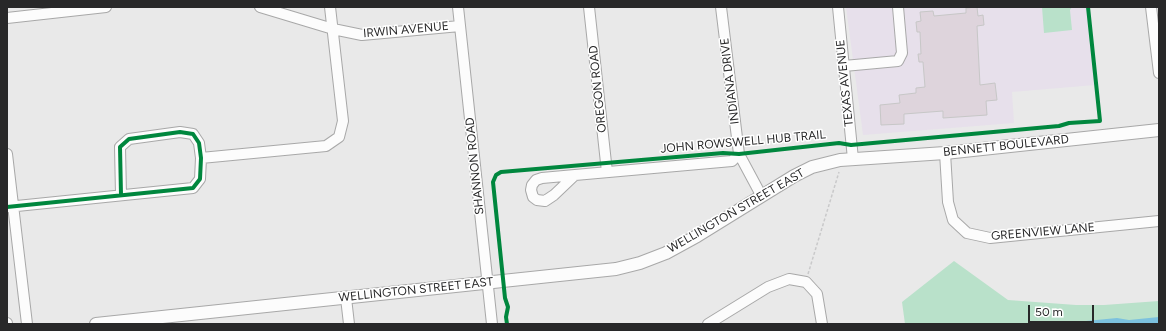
<!DOCTYPE html>
<html>
<head>
<meta charset="utf-8">
<style>
	body { margin:0 }
	#map { position:relative; width:1166px; height:331px; overflow:hidden; background:#e9e9e9; font-family:Figtree,sans-serif }
	canvas { display:block }
	.frame { position:absolute; inset:0; border:8px solid #282829; pointer-events:none }
	.scale { position:absolute; left:1028px; top:305px; width:66px; height:18px; box-sizing:border-box; border:2px solid #282829; border-top:0; padding-left:5px; font-size:12px; line-height:14px; white-space:nowrap; color:#282829; -webkit-text-stroke:3px #fff; paint-order:stroke }
</style>
</head>
<body>
<div id="map">
<canvas width="1166" height="331"></canvas>
<div class="frame"></div>
<div class="scale">50 m</div>
</div>
<script>
const ctx = document.querySelector('canvas').getContext('2d');
ctx.lineJoin = 'round';
function fill(path, color) { ctx.fillStyle = color; ctx.fill(path, 'evenodd'); }
const poly = rows => new Path2D(rows.map(r => 'M' + r).join(''));
function stroke(path, color, width, dash) { ctx.strokeStyle = color; ctx.lineWidth = width; ctx.lineCap = dash ? 'butt' : 'round'; ctx.setLineDash(dash || []); ctx.stroke(path); }
function label(font, color, halo, rows, align = 'center') {
  ctx.font = font + ' Figtree,sans-serif'; ctx.lineWidth = 3; ctx.setLineDash([]); ctx.textBaseline = 'middle'; ctx.strokeStyle = halo; ctx.fillStyle = color; for (const [text, x, y, turn = 0] of rows) {
    ctx.save(); ctx.translate(x, y); ctx.rotate((+turn || 0) * Math.PI / 180); ctx.textAlign = isNaN(turn) ? turn : align; if (halo) ctx.strokeText(text, 0, 0); ctx.fillText(text, 0, 0); ctx.restore();
  }
}
fill(poly([
	[846,7,1087,7,1095,85,1012,92,1014,123,863,135]
]), '#e7e0eb');
fill(poly([
	[1042,7,1072,7,1070,10,1072,30,1044,33],
	[954,261,1008,300,1076,305,1104,305,1159,301,1159,324,905,324,902,302]
]), '#b9e1ca');
fill(poly([
	[1159,317,1159,324,1083,324,1086,321,1117,318,1129,320]
]), '#7cc1de');
const building = poly([
	[977,7,978,16,983,15,984,25,977,26,980,85,995,83,997,100,986,101,987,115,943,118,943,111,904,114,904,124,881,125,880,105,900,103,899,95,916,93,916,88,925,87,923,62,919,62,918,54,921,54,920,32,917,32,916,22,921,21,920,12,933,11,934,16,966,13,966,8,977,7]
]);
fill(building, '#ded4dc');
stroke(building, '#c7c7c7', 1);
const minor = poly([
	[260,7,333,29,362,35,460,26],
	[458,7,492,324],
	[589,7,607,172],
	[721,7,739,154,761,195],
	[838,7,853,159],
	[1151,7,1159,73],
	[7,18,106,7],
	[844,66,898,61,902,53,898,7],
	[945,153,948,202,953,220,967,233,990,238,1159,221],
	[7,154,27,324],
	[201,158,326,146,339,137,343,121,330,7],
	[575,175,542,178,536,180,532,185,531,190,533,197,537,200,545,201,554,195,575,175,732,161,739,154],
	[7,207,193,188,200,179,201,158,199,143,193,134,180,132,129,139,120,147,121,195],
	[346,298,349,324],
	[7,323,7,324],
	[708,324,768,287,789,279,806,282,817,294,822,324]
]);
const major = poly([
	[96,324,616,269,640,263,666,253,697,236,794,176,812,167,840,160,945,153,1159,130]
]);
stroke(minor, '#a8a8a8', 12);
stroke(major, '#a8a8a8', 14);
stroke(poly([
	[808,274,839,172]
]), '#c9c9ca', 1.5, [3, 2]);
stroke(minor, '#fcfcfc', 10);
stroke(major, '#fcfcfc', 12);
stroke(poly([
	[7,207,193,188,200,179,201,158,199,143,193,134,180,132,129,139,120,147,121,195],
	[507,324,506,317,508,307,505,298,493,182,496,175,501,172,723,153,739,154,839,143,851,145,1059,126,1069,123,1100,121,1088,7]
]), '#00873e', 4);
label('12px', '#282829', '#fff', [
	["IRWIN AVENUE",406,30,-5],
	["INDIANA DRIVE",730,81,-97],
	["TEXAS AVENUE",845,83,-96],
	["OREGON ROAD",598,89,-96],
	["JOHN ROWSWELL HUB TRAIL",743,142,-5],
	["BENNETT BOULEVARD",1006,146,-6],
	["SHANNON ROAD",475,166,-96],
	["WELLINGTON STREET EAST",736,211,-30],
	["GREENVIEW LANE",1043,232,-5],
	["WELLINGTON STREET EAST",416,290,-6]
]);
</script>
</body>
</html>
